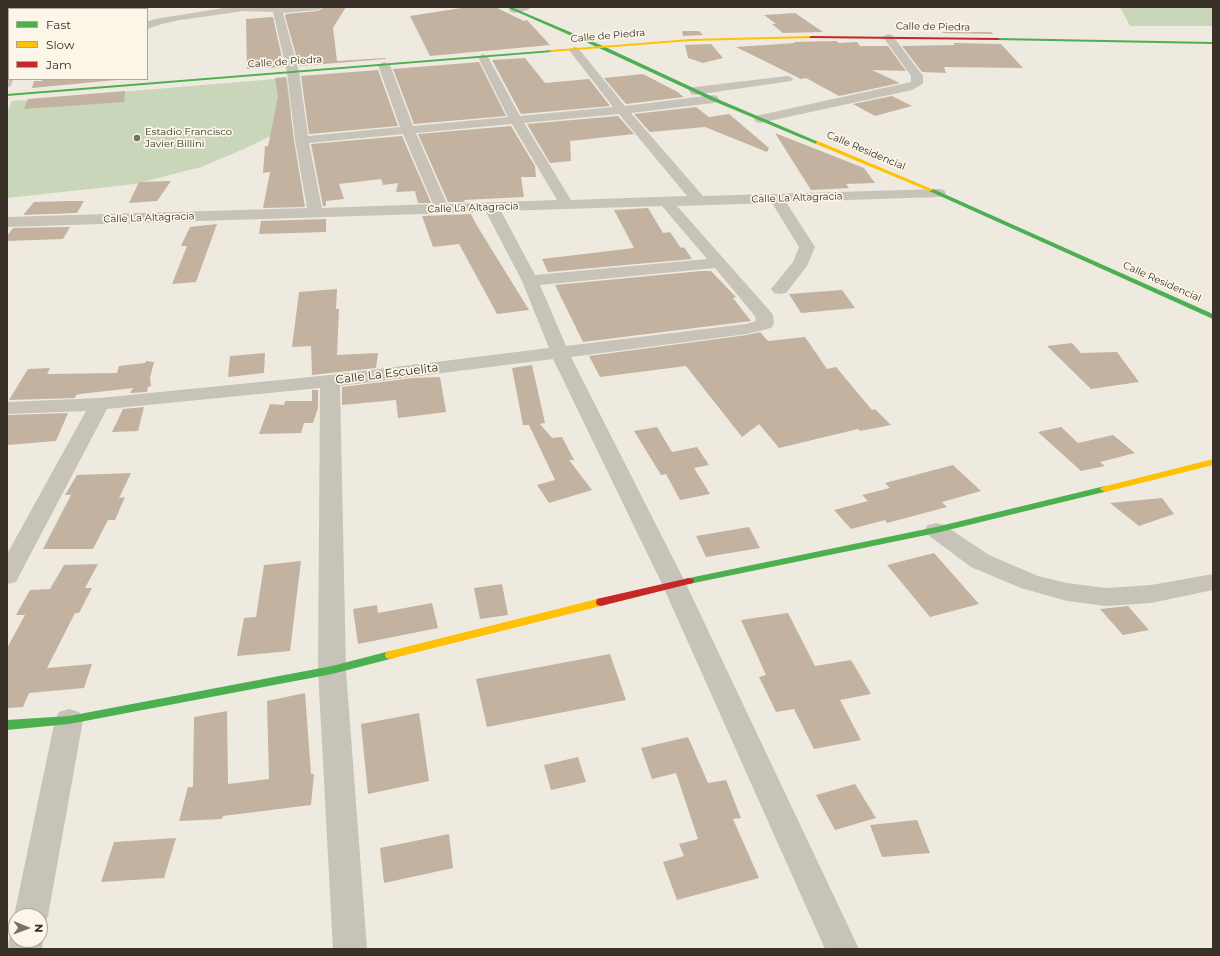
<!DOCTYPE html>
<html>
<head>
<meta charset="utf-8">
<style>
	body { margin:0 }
	#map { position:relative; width:1220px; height:956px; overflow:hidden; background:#eeeae0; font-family:Montserrat,sans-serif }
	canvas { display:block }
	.frame { position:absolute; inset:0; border:8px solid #393027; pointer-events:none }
	.legend { position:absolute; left:8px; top:8px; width:140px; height:72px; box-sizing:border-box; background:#fbf6e7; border:1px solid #ada79a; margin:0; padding:5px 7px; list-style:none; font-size:12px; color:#393027 }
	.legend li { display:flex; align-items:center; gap:8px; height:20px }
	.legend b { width:20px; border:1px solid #ada79a }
	.north { position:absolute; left:8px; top:908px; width:40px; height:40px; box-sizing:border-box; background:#fbf6e7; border:1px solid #ada79a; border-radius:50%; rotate:91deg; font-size:11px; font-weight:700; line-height:16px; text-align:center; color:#393027 }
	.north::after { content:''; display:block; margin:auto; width:14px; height:18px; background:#787168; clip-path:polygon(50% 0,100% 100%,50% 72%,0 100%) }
</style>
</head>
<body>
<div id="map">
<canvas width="1220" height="956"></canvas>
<div class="frame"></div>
<ul class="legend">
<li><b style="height:5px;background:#4caf50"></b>Fast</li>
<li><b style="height:5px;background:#ffc107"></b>Slow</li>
<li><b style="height:5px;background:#c62828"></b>Jam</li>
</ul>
<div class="north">N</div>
</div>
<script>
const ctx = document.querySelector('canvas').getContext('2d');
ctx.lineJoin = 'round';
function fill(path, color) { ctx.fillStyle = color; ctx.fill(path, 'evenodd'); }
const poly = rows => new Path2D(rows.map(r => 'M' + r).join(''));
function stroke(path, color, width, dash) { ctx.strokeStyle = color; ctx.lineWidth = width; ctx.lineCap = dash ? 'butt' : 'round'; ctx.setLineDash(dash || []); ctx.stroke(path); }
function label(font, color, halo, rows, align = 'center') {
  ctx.font = font + ' Montserrat,sans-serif'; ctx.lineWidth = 3.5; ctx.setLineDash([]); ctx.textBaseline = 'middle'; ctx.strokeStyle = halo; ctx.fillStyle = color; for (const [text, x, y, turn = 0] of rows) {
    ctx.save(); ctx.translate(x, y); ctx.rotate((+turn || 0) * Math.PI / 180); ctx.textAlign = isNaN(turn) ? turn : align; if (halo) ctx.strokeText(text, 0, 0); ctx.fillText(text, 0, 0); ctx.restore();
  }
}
fill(poly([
	[1120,7,1213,7,1213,26,1130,26],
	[287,78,291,110,289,127,244,149,201,167,135,184,7,198,7,112,12,101]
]), '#cad6b9');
fill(poly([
	[324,7,346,7,333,28,337,61,385,58,386,59,299,66,285,16,286,14,318,11],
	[468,7,495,7,524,21,527,20,550,45,430,56,410,16],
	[795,13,823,32,783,33,772,24,776,24,764,15],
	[273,17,284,67,247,69,246,19],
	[682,31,699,31,703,35,683,36],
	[942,32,991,32,993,34,943,33],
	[836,41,839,43,857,42,860,46,888,46,906,71,872,70,900,83,839,96,806,78,801,79,736,47,795,43,794,42],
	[953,43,1001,44,1023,68,944,67,946,73,922,72,902,46,955,45],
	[711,44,723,58,703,63,688,58,685,45],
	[525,58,545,83,589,79,610,106,521,114,492,60],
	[479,62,506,116,414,124,393,69],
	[378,70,398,126,309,134,301,76],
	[643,74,676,91,684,97,626,104,604,78],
	[286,77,294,140,305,207,263,208,270,172,263,173,265,146,268,146,278,97,275,78],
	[43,79,127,79,32,88,34,81,42,81],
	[125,91,124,102,24,109,28,99],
	[892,96,912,106,875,116,853,104],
	[696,107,709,117,729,114,769,148,767,152,705,127,650,132,634,114],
	[618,116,634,134,570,141,571,161,550,163,527,124],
	[511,126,535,166,536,177,521,177,524,197,464,200,465,202,448,202,418,134],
	[775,133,864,168,875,183,846,184,849,188,811,190],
	[402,136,431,203,418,203,415,191,396,192,398,183,383,185,381,179,339,184,344,199,326,201,326,206,323,206,311,144],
	[171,181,157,201,129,203,139,182],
	[68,201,84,201,77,213,23,215,34,202],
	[648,208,663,233,670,232,681,248,684,247,692,259,548,272,542,259,634,248,614,210],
	[471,214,476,224,529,310,497,314,459,244,433,247,422,216],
	[326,219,326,232,259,234,261,221],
	[217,224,196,282,172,284,187,246,181,246,190,227],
	[70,227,63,239,7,241,7,236,13,228],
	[701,271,711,271,736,297,733,298,751,321,583,342,555,285],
	[337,289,336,309,339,309,337,355,378,353,376,368,312,375,311,346,292,347,299,292],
	[842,290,855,308,801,313,789,294],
	[760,332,768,341,805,337,827,369,836,367,872,410,875,409,891,425,860,431,858,429,779,448,759,424,742,437,686,366,600,377,589,356,747,335],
	[1072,343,1081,353,1117,352,1139,382,1091,389,1047,346],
	[265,353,264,373,228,377,230,356],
	[146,361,154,362,150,378,151,386,148,387,147,392,130,393,133,388,80,394,76,395,75,398,9,400,28,369,50,368,47,374,117,373,119,366,145,363],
	[532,365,545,423,540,424,552,438,562,437,574,460,569,460,592,490,549,503,537,485,555,480,529,425,523,425,512,368],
	[440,377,446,412,398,418,396,400,342,405,342,387,413,378],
	[312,390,318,390,318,408,313,423,304,423,301,433,259,434,270,404,284,405,285,401,312,401],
	[144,407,138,431,112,432,123,409],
	[68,413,56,441,7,445,7,415],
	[657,427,672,452,697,447,709,465,694,468,710,494,680,500,666,474,661,475,634,431],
	[1061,427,1078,443,1113,435,1135,453,1100,462,1105,466,1081,471,1038,432],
	[953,465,981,491,942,502,947,507,887,523,885,520,851,529,834,510,868,501,862,495,890,488,885,483],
	[131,473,119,498,125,497,115,520,108,520,93,549,43,549,71,495,65,495,77,475],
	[1162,498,1174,514,1139,526,1110,503],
	[749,527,760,548,706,557,696,536],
	[934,553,979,604,930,617,887,565],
	[301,561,290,651,237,656,244,618,256,617,264,565],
	[98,564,85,588,92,588,79,613,75,613,47,668,92,664,84,688,29,693,23,707,7,708,7,648,25,615,16,615,30,590,50,589,64,565],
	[502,584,508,615,480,619,474,588],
	[432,603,438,628,358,644,353,609,377,605,378,613],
	[1128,606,1149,630,1123,635,1100,609],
	[788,613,815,666,851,660,871,694,840,700,861,740,814,749,794,709,776,712,759,677,766,675,741,620],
	[610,654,626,700,487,727,476,679],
	[305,693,311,774,314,774,311,805,223,816,222,819,179,821,188,787,193,787,194,717,227,711,228,784,269,779,267,701],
	[419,713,429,781,368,794,361,724],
	[688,737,708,783,726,780,741,818,733,819,759,878,677,900,663,862,684,856,679,844,698,839,676,773,652,779,641,748],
	[578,757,586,782,551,790,544,765],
	[855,784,876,818,835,830,816,795],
	[917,820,930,853,882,857,870,825],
	[449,834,453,868,384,883,380,848],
	[176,838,164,878,101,882,114,842]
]), '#c4b2a0');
fill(poly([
	[34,7,82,7,80,9,32,9,34,7],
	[230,7,323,7,318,10,283,13,299,72,308,136,400,127,378,65,384,62,390,65,413,126,508,117,478,57,483,54,488,57,520,116,613,107,569,50,574,47,578,48,625,106,713,95,717,96,719,99,717,102,713,103,631,113,703,196,939,189,944,190,946,193,944,196,939,197,786,202,815,247,807,266,786,293,780,294,774,293,771,289,793,262,799,247,772,203,677,206,770,311,773,315,774,324,771,328,747,334,571,357,686,584,859,949,825,949,662,584,553,359,340,386,346,670,367,949,333,949,318,670,320,388,107,409,19,576,16,582,7,584,7,554,86,411,7,414,7,402,100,398,330,375,549,348,522,281,486,212,7,227,7,217,307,208,295,140,287,72,273,12,244,11,180,20,162,24,147,29,147,22,155,19,230,7],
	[619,114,687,196,571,200,524,123,619,114],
	[512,124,557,200,447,204,416,133,512,124],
	[403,134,433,204,322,208,309,143,403,134],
	[662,206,707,259,535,275,501,211,662,206],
	[715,268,755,316,756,321,746,324,566,346,540,285,715,268],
	[514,7,532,7,527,10,514,13,511,12,509,10,511,8,514,7],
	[888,34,892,35,923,76,923,83,921,85,912,90,760,123,756,122,754,119,756,116,760,115,911,82,911,76,883,37,888,34],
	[7,65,9,65,9,79,13,79,11,86,7,88,7,65],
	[787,76,791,77,793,79,791,81,695,95,691,94,689,91,691,88,695,87,787,76],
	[936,523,944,525,989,555,1038,576,1067,583,1106,588,1151,585,1213,574,1213,590,1151,603,1106,606,1067,601,1021,588,971,567,928,535,924,530,928,525,936,523],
	[69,709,79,712,83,720,48,916,43,927,40,928,40,916,16,916,16,920,14,916,55,720,59,712,69,709],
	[16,928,16,940,40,940,40,933,43,940,42,949,8,949,9,940,14,929,16,928]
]), '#c8c3b9');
fill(poly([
	[506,7,511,7,603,46,715,98,821,143,816,144,711,100,599,48,506,7],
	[998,38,1213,42,1213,44,996,40,998,38],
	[553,50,551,52,7,96,7,94,553,50],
	[929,189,933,189,1213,314,1213,319,929,191,929,189],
	[1105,486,1110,489,1108,491,936,533,689,584,685,583,684,581,685,579,689,578,936,527,1105,486],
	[390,651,394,652,395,655,394,658,332,674,69,724,7,730,7,720,69,716,332,666,390,651]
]), '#4caf50');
fill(poly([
	[811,36,813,38,690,41,551,52,549,51,551,50,690,39,811,36],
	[816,142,820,142,934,190,929,191,816,144,816,142],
	[1213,459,1213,465,1105,492,1100,489,1102,487,1213,459],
	[601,598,605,599,606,602,605,605,390,659,386,658,385,655,386,652,390,651,601,598]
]), '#ffc107');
fill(poly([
	[811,36,998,38,1000,39,998,40,809,38,811,36],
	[689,578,693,579,694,581,693,583,601,606,597,605,596,602,597,599,601,598,689,578]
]), '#c62828');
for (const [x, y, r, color] of [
	[137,138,4,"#787168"]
]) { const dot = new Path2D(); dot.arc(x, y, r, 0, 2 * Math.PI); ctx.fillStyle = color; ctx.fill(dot); stroke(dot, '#fbf6e7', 1.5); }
label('10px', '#393027', '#fbf6e7', [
	["Calle de Piedra",933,27,1],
	["Calle de Piedra",608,36,-5],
	["Calle de Piedra",285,62,-4],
	["Calle Residencial",866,151,23],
	["Calle La Altagracia",797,198,-2],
	["Calle La Altagracia",473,208,-2],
	["Calle La Altagracia",149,218,-2],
	["Calle Residencial",1162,282,24]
]);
label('10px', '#393027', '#fbf6e7', [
	["Estadio Francisco",145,132],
	["Javier Billini",145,144]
], 'left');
label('12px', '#393027', '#fbf6e7', [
	["Calle La Escuelita",387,374,-7]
]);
</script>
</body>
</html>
